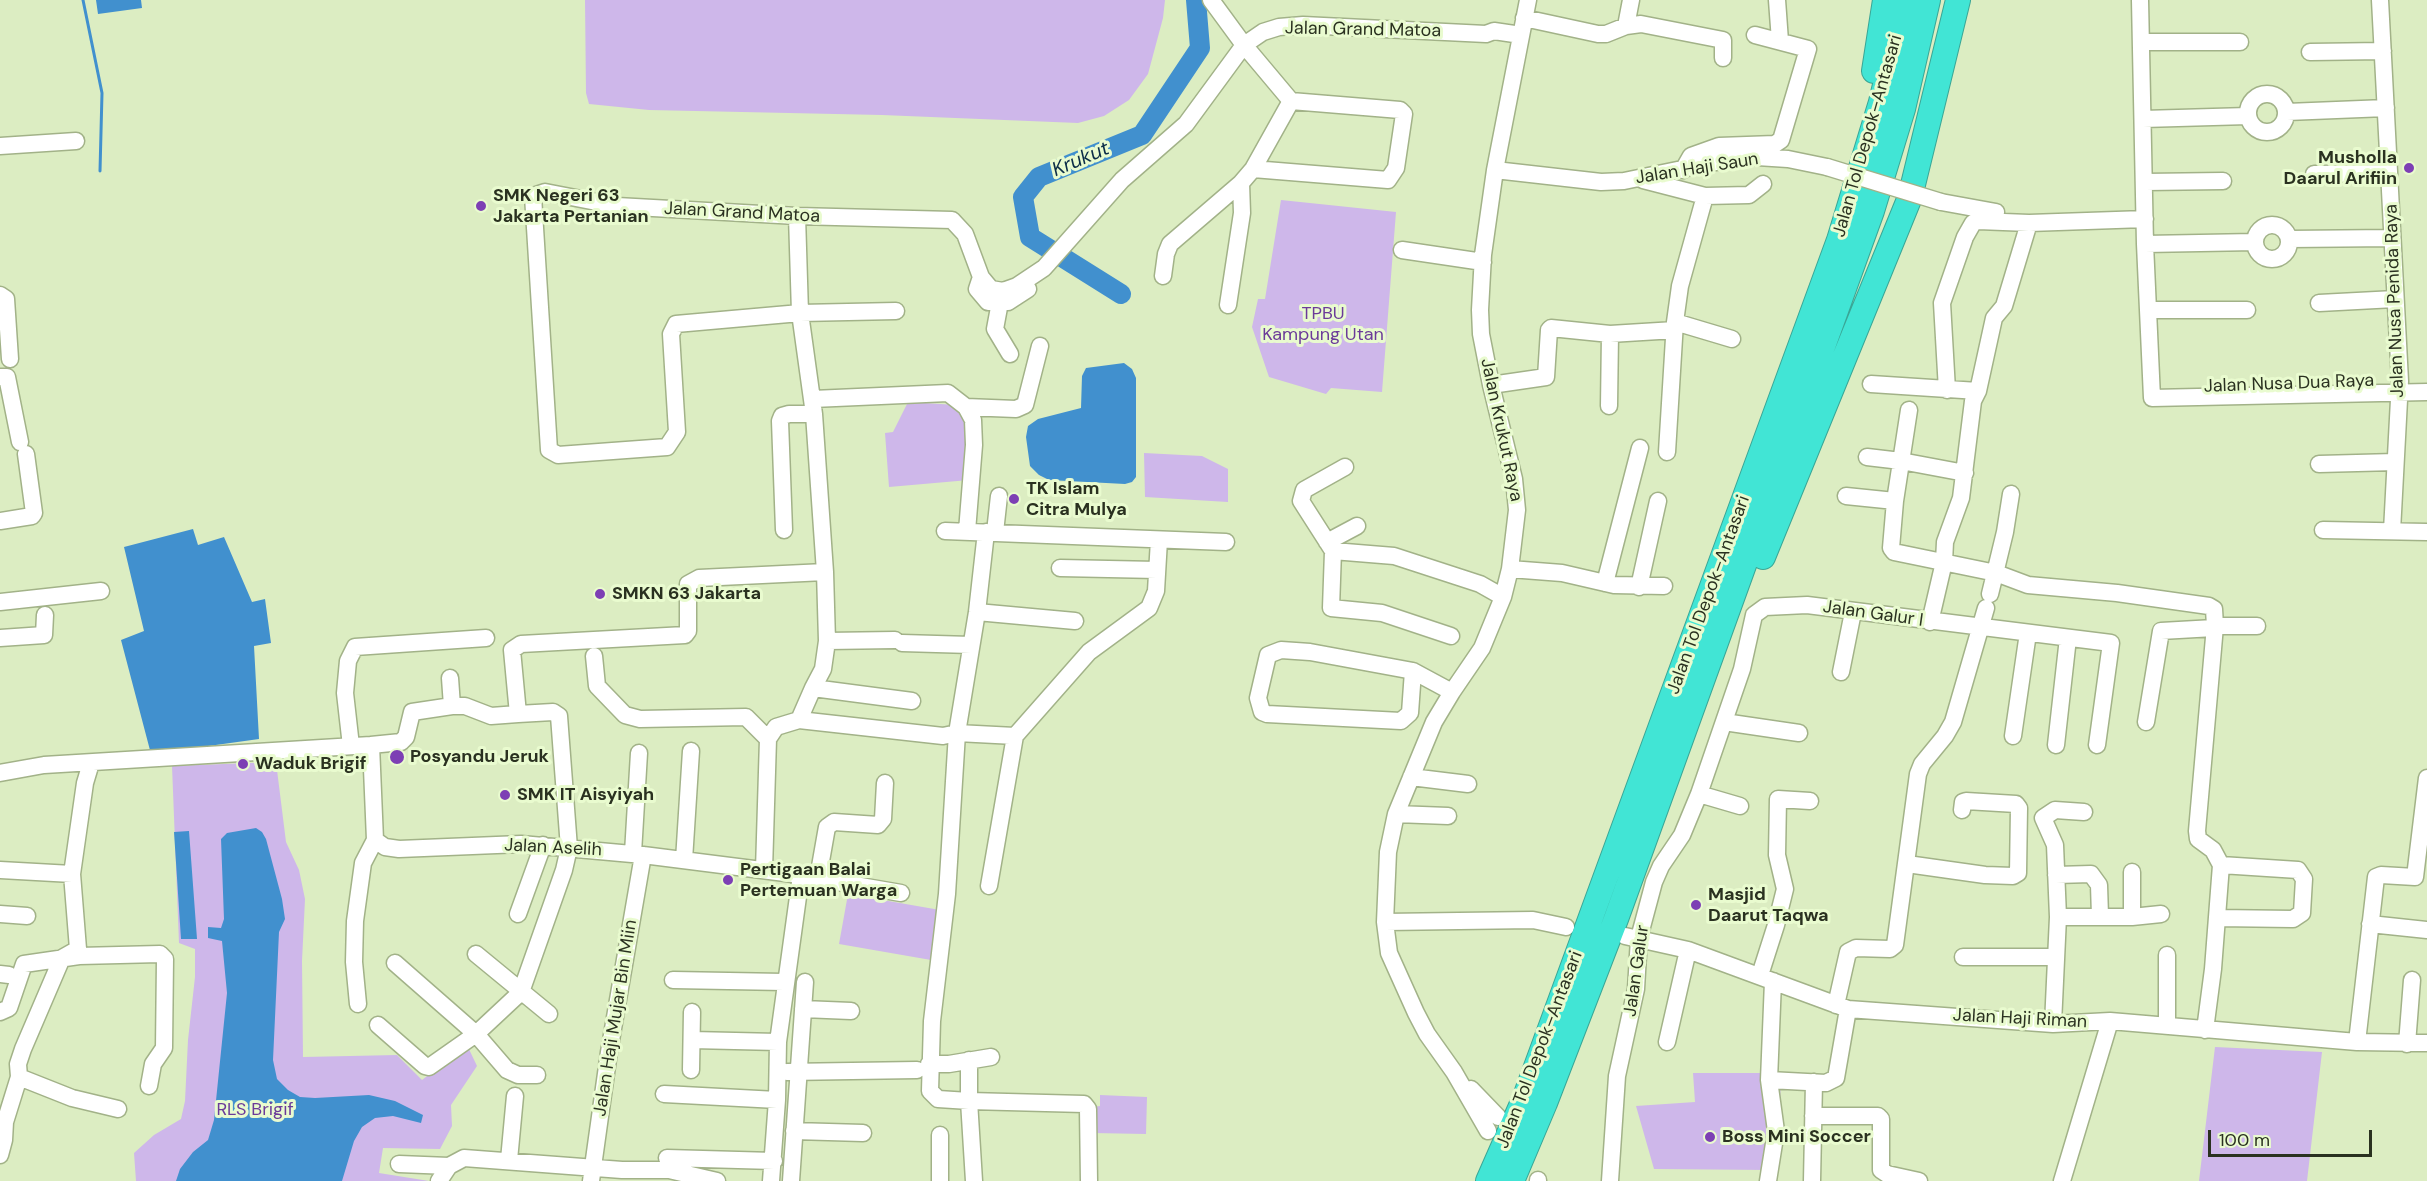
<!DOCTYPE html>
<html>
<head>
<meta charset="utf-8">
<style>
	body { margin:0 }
	#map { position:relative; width:2427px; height:1181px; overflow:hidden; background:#dcedc2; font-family:"DM Sans",sans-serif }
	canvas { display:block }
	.scale { position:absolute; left:2208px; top:1130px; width:164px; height:27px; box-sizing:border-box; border:3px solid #2a3120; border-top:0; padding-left:8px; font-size:18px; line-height:21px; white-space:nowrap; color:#2a3120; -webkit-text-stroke:4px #e9fbcf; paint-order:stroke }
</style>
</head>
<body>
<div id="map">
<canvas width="2427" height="1181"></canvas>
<div class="scale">100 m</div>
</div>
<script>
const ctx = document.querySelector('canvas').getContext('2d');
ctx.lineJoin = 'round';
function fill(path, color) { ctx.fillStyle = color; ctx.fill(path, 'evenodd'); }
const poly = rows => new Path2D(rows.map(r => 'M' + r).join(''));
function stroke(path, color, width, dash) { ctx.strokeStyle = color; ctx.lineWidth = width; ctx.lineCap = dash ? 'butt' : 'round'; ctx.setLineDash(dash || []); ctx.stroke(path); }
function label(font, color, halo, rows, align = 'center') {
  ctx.font = font + ' "DM Sans",sans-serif'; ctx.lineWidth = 6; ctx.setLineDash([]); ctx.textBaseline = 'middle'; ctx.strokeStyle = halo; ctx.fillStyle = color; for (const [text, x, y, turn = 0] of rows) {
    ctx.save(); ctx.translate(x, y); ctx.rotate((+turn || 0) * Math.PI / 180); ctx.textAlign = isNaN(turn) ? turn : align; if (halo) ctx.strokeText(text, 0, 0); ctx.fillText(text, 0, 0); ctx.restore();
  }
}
fill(poly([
	[585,0,1165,0,1163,18,1148,74,1129,100,1104,116,1078,123,882,115,649,110,589,104,586,93],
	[1281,200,1396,212,1382,392,1331,388,1326,394,1269,377,1252,327,1258,299,1265,299],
	[908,402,973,406,969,480,889,487,885,433,893,432],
	[1144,453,1202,456,1228,469,1228,502,1145,497],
	[276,762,286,842,299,870,305,899,302,961,303,1057,397,1055,422,1080,467,1045,477,1066,451,1105,452,1126,440,1149,383,1148,379,1173,429,1181,136,1181,134,1153,154,1135,181,1119,185,1101,188,1040,195,977,195,949,179,943,172,766],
	[848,894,940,910,931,960,839,944],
	[2215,1047,2322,1052,2307,1181,2199,1181],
	[1693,1073,1781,1073,1780,1106,1768,1170,1654,1169,1636,1106,1695,1102],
	[1100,1095,1147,1097,1146,1134,1092,1133,1093,1107,1100,1106]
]), '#ceb7ea');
fill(poly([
	[96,0,141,0,142,8,98,14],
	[1124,363,1132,369,1136,378,1136,477,1132,482,1125,484,1049,480,1039,475,1030,466,1026,437,1028,426,1038,419,1081,408,1082,376,1086,368],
	[193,529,198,545,224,537,252,602,265,599,271,643,254,646,259,739,151,754,121,640,144,631,124,547],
	[256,828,262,832,266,839,282,899,285,919,279,932,273,1060,277,1079,288,1090,300,1097,315,1098,369,1095,395,1101,423,1115,421,1123,393,1116,375,1118,362,1127,354,1141,342,1181,176,1181,180,1169,193,1152,208,1140,214,1120,227,993,222,941,208,938,208,927,221,928,224,919,221,839,227,833],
	[189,831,197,939,181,939,174,832]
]), '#4190ce');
stroke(poly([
	[83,0,102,93,100,171]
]), '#4190ce', 3);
stroke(poly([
	[1121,294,1030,237,1023,197,1039,177,1142,135,1200,48,1196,0]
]), '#4190ce', 20);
const minor = poly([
	[1777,0,1780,41],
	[2140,0,2145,244,2152,398,2427,392],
	[2380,0,2400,381,2392,531],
	[1524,18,1598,34,1606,34,1626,26,1641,24,1723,40,1723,58],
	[1626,26,1631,0],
	[2141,42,2240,42],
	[2310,52,2383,51],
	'2248 113a19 19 0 1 1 38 0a19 19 0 1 1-38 0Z',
	[2287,112,2386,108],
	[2143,119,2248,116],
	[0,146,76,141],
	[1253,169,1388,180,1396,168,1404,114,1400,110,1291,101],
	[1495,170,1601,182,1624,181,1721,161,1757,157,1788,159,1827,167],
	[1683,170,1691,156,1719,146,1775,144,1781,140,1808,49,1755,35],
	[2314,174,2389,173],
	[1643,180,1705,196,1749,195,1763,184],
	[2145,182,2223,181],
	[1941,202,1996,212],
	'2255 242a17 17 0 1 1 34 0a17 17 0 1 1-34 0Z',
	[2289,239,2392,238],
	[2145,244,2255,242],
	[1402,250,1483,262],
	[1163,276,1166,254,1170,244,1241,183,1253,169,1291,101,1244,45,1211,0],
	[980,280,977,289,988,302,1008,302,1028,289],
	[0,295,6,299,10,359],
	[1000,302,995,329,1010,354],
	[2319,303,2395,299],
	[1228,305,1242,213,1241,183],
	[2149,310,2247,310],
	[896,311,800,313,676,324,671,334,677,432,667,447,558,455,549,450,533,196,545,192,617,206,797,216,952,220,965,234,981,277,991,289,1003,291,1017,286,1044,268,1122,180,1186,124,1244,45,1263,32,1279,27,1303,25,1486,34,1494,31,1521,35],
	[1675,322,1732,339],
	[0,377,7,377,20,442],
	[1871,384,1978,391],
	[1491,385,1546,377,1549,330,1551,328,1610,334,1675,330],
	[1947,390,1942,303,1965,237,1973,223,1978,221,2029,223,2145,219],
	[813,399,948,393,966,407,973,420,974,445,967,531],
	[1609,406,1610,334],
	[966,407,1016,409,1025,405,1040,346],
	[1667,452,1675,322,1680,286,1705,196],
	[1867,457,1901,461,1965,473],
	[2319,464,2395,462],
	[1345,467,1304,490,1301,501,1333,551,1331,608,1382,613,1451,636],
	[1846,496,1895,501,1909,410],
	[1895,501,1891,548,1894,552,1996,573,2028,585,2117,593,2209,606,2214,609,2215,626,2197,831,2198,839,2213,850,2221,865],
	[0,521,32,516,34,513,26,454],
	[784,530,780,421,782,416,789,414,814,414],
	[2323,530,2427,532],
	[945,531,1226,542],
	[986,532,977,612,957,733,947,894,932,1021,930,1091,938,1099,969,1101,1084,1104,1088,1109,1089,1181],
	[995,532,999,496],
	[1327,542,1357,526],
	[1333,551,1394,556,1480,584,1503,597],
	[1060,568,1157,570],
	[1510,569,1562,573,1614,585,1664,586],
	[1605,583,1640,448],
	[1639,587,1658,501],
	[1990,594,2005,532,2011,494],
	[0,602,101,591],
	[977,612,1075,621],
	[1930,622,1944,562,1945,542,1961,498,1973,401,1978,391,1994,318,2004,306,2029,223],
	[2215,626,2257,626],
	[0,638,44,635,45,615],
	[827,641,895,640],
	[902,643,971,645],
	[594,656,597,686,625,715,640,719,746,717,768,739],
	[1413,671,1410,713,1401,721,1267,714,1262,712,1258,698,1268,655,1281,650,1310,652,1413,671,1452,692],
	[1841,672,1853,612],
	[813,688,912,701],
	[452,706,465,706,491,716,518,714,512,650,521,644,685,635,688,631,688,584,699,578,825,572],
	[799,720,943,736,957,733,1015,736,989,886],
	[1724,722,1799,733],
	[2146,722,2161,631,2214,628],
	[1015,736,1089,652,1149,608,1156,591,1159,540],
	[2013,736,2028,633],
	[371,745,401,742,406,737,412,712,452,706,450,678],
	[2056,745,2068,638],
	[351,746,345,693,348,661,355,647,486,638],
	[0,773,44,765,371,745,375,840,385,847,399,849,521,844,643,855,801,875,778,1042,777,1100,771,1181],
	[1411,777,1468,784],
	[1699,794,1740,806],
	[1396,814,1448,816],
	[633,853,639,753],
	[684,860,691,751],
	[1907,864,1985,875,2013,876,2018,873,2019,808,2016,804,1966,801,1963,802,1962,810],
	[0,870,72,874],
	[764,870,768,739,776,727,799,720,813,688,823,669,827,641,825,572,814,414,800,313,797,216],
	[2132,872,2132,917],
	[2056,875,2091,874,2099,885,2100,916],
	[808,877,901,893],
	[818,878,827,827,834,822,878,825,883,819,885,783],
	[0,914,27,916],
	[518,914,543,845],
	[2058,917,2132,917,2161,914],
	[2217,918,2293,919,2302,913,2304,879,2298,870,2221,865],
	[1385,922,1533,920,1566,927],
	[2370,924,2427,930],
	[1625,936,1688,950,1848,1009,2053,1024,2110,1021,2357,1042,2427,1043],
	[476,954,549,1014],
	[2167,955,2167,1026],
	[1963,957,2056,957],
	[395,963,476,1034,507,1070,518,1075,537,1075],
	[0,974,9,975],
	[1760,975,1776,925,1785,889,1777,855,1778,799,1810,801],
	[673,980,784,982],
	[358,1004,354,962,355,921,363,863,375,840],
	[1836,1005,1848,952,1856,948,1890,949,1895,945,1918,774,1922,764,1945,736,1953,722,1986,608],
	[803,1009,851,1011],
	[0,1012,9,1008,24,964,79,956,160,954,165,959,164,1048,153,1064,149,1086],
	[2053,1024,2058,917,2055,845,2043,818,2055,810,2084,812],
	[378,1025,425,1066,429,1067,476,1034,521,992,564,870,569,848,559,716,553,712,518,714],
	[2205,1030,2213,969,2221,865],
	[692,1040,778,1042],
	[1667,1042,1688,950],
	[2357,1042,2376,877,2381,875,2415,877,2427,778],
	[2407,1044,2412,980],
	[969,1060,969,1101,974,1181],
	[929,1064,949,1064,991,1057],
	[691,1070,692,1012],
	[787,1072,917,1070],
	[19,1077,72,1098,118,1109],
	[1769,1080,1826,1083,1836,1078,1848,1009],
	[1471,1089,1498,1117],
	[664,1094,777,1100],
	[1813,1116,1878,1116,1881,1119,1881,1170,1887,1174,1919,1181],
	[794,1131,863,1133],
	[1488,1131,1454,1072,1427,1034,1416,1013,1389,953,1385,922,1388,852,1396,814,1434,722,1452,692,1482,648,1503,597,1510,569,1517,510,1514,479,1491,385,1481,334,1480,310,1483,255,1495,170,1528,0],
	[940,1135,940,1181],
	[0,1155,4,1140,5,1122,19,1077,18,1064,23,1049,62,958,78,949,72,874,85,783,91,763],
	[667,1158,774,1161],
	[509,1160,515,1096],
	[399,1164,449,1166],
	[1538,1180,1538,1181],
	[439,1181,449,1166,464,1158,622,1170,669,1170,717,1181],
	[591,1181,609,1052,643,855],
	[791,1181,805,982],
	[1610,1181,1617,1076,1636,989,1639,938,1654,882,1661,866,1682,835,1699,794,1742,669,1754,615,1765,607,1807,605,2111,643,2097,745],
	[1768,1181,1776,1131,1769,1080,1773,981],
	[1812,1181,1814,1082],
	[2062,1181,2110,1021]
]);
const highway = poly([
	[1874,71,1885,0],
	[1763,557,1910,197,1958,0],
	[1488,1181,1525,1097,1839,240,1881,102,1905,0],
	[1512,1181,1545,1103,1616,919,1872,211,1903,109,1928,0]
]);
stroke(minor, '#a2b288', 19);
stroke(highway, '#39a696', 26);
stroke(minor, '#fff', 16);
stroke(highway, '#41e5d5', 24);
const minorBridge = poly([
	[1827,167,1941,202]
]);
stroke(minorBridge, '#a2b288', 19, []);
stroke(minorBridge, '#fff', 16);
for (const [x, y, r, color] of [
	[2409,168,6,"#7d3fb4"],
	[481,206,6,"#7d3fb4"],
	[1014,499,6,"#7d3fb4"],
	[600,594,6,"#7d3fb4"],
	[397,757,8,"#7d3fb4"],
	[243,764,6,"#7d3fb4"],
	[505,795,6,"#7d3fb4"],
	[728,880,6,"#7d3fb4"],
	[1696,905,6,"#7d3fb4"],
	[1710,1137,6,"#7d3fb4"]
]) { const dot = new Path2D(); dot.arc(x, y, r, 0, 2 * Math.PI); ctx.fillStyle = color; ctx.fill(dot); stroke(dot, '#e9fbcf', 2); }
label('18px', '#2a3120', '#e9fbcf', [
	["Jalan Grand Matoa",1363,30,1],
	["Jalan Tol Depok–Antasari",1868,136,-74],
	["Jalan Haji Saun",1697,169,-9],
	["Jalan Grand Matoa",742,213,3],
	["Jalan Nusa Penida Raya",2395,301,-92],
	["Jalan Nusa Dua Raya",2289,384,-2],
	["Jalan Krukut Raya",1501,430,78],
	["Jalan Tol Depok–Antasari",1709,595,-70],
	["Jalan Galur I",1873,614,8],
	["Jalan Aselih",553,848,3],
	["Jalan Galur",1637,971,-82],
	["Jalan Haji Mujar Bin Miin",616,1018,-81],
	["Jalan Haji Riman",2020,1019,3],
	["Jalan Tol Depok–Antasari",1540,1050,-69]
]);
label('bold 18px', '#2a3120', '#e9fbcf', [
	["Musholla",2397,158,"right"],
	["Daarul Arifiin",2397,179,"right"],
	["SMK Negeri 63",493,196],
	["Jakarta Pertanian",493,217],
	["TK Islam",1026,489],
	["Citra Mulya",1026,510],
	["SMKN 63 Jakarta",612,594],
	["Posyandu Jeruk",410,757],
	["Waduk Brigif",255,764],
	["SMK IT Aisyiyah",517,795],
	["Pertigaan Balai",740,870],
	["Pertemuan Warga",740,891],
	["Masjid",1708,895],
	["Daarut Taqwa",1708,916],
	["Boss Mini Soccer",1722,1137]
], 'left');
label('18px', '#6b3a99', '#e9fbcf', [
	["TPBU",1323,314],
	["Kampung Utan",1323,335],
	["RLS Brigif",255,1110]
]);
label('italic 20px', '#0c2e48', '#e9fbcf', [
	["Krukut",1081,160,-23]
]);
</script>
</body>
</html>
